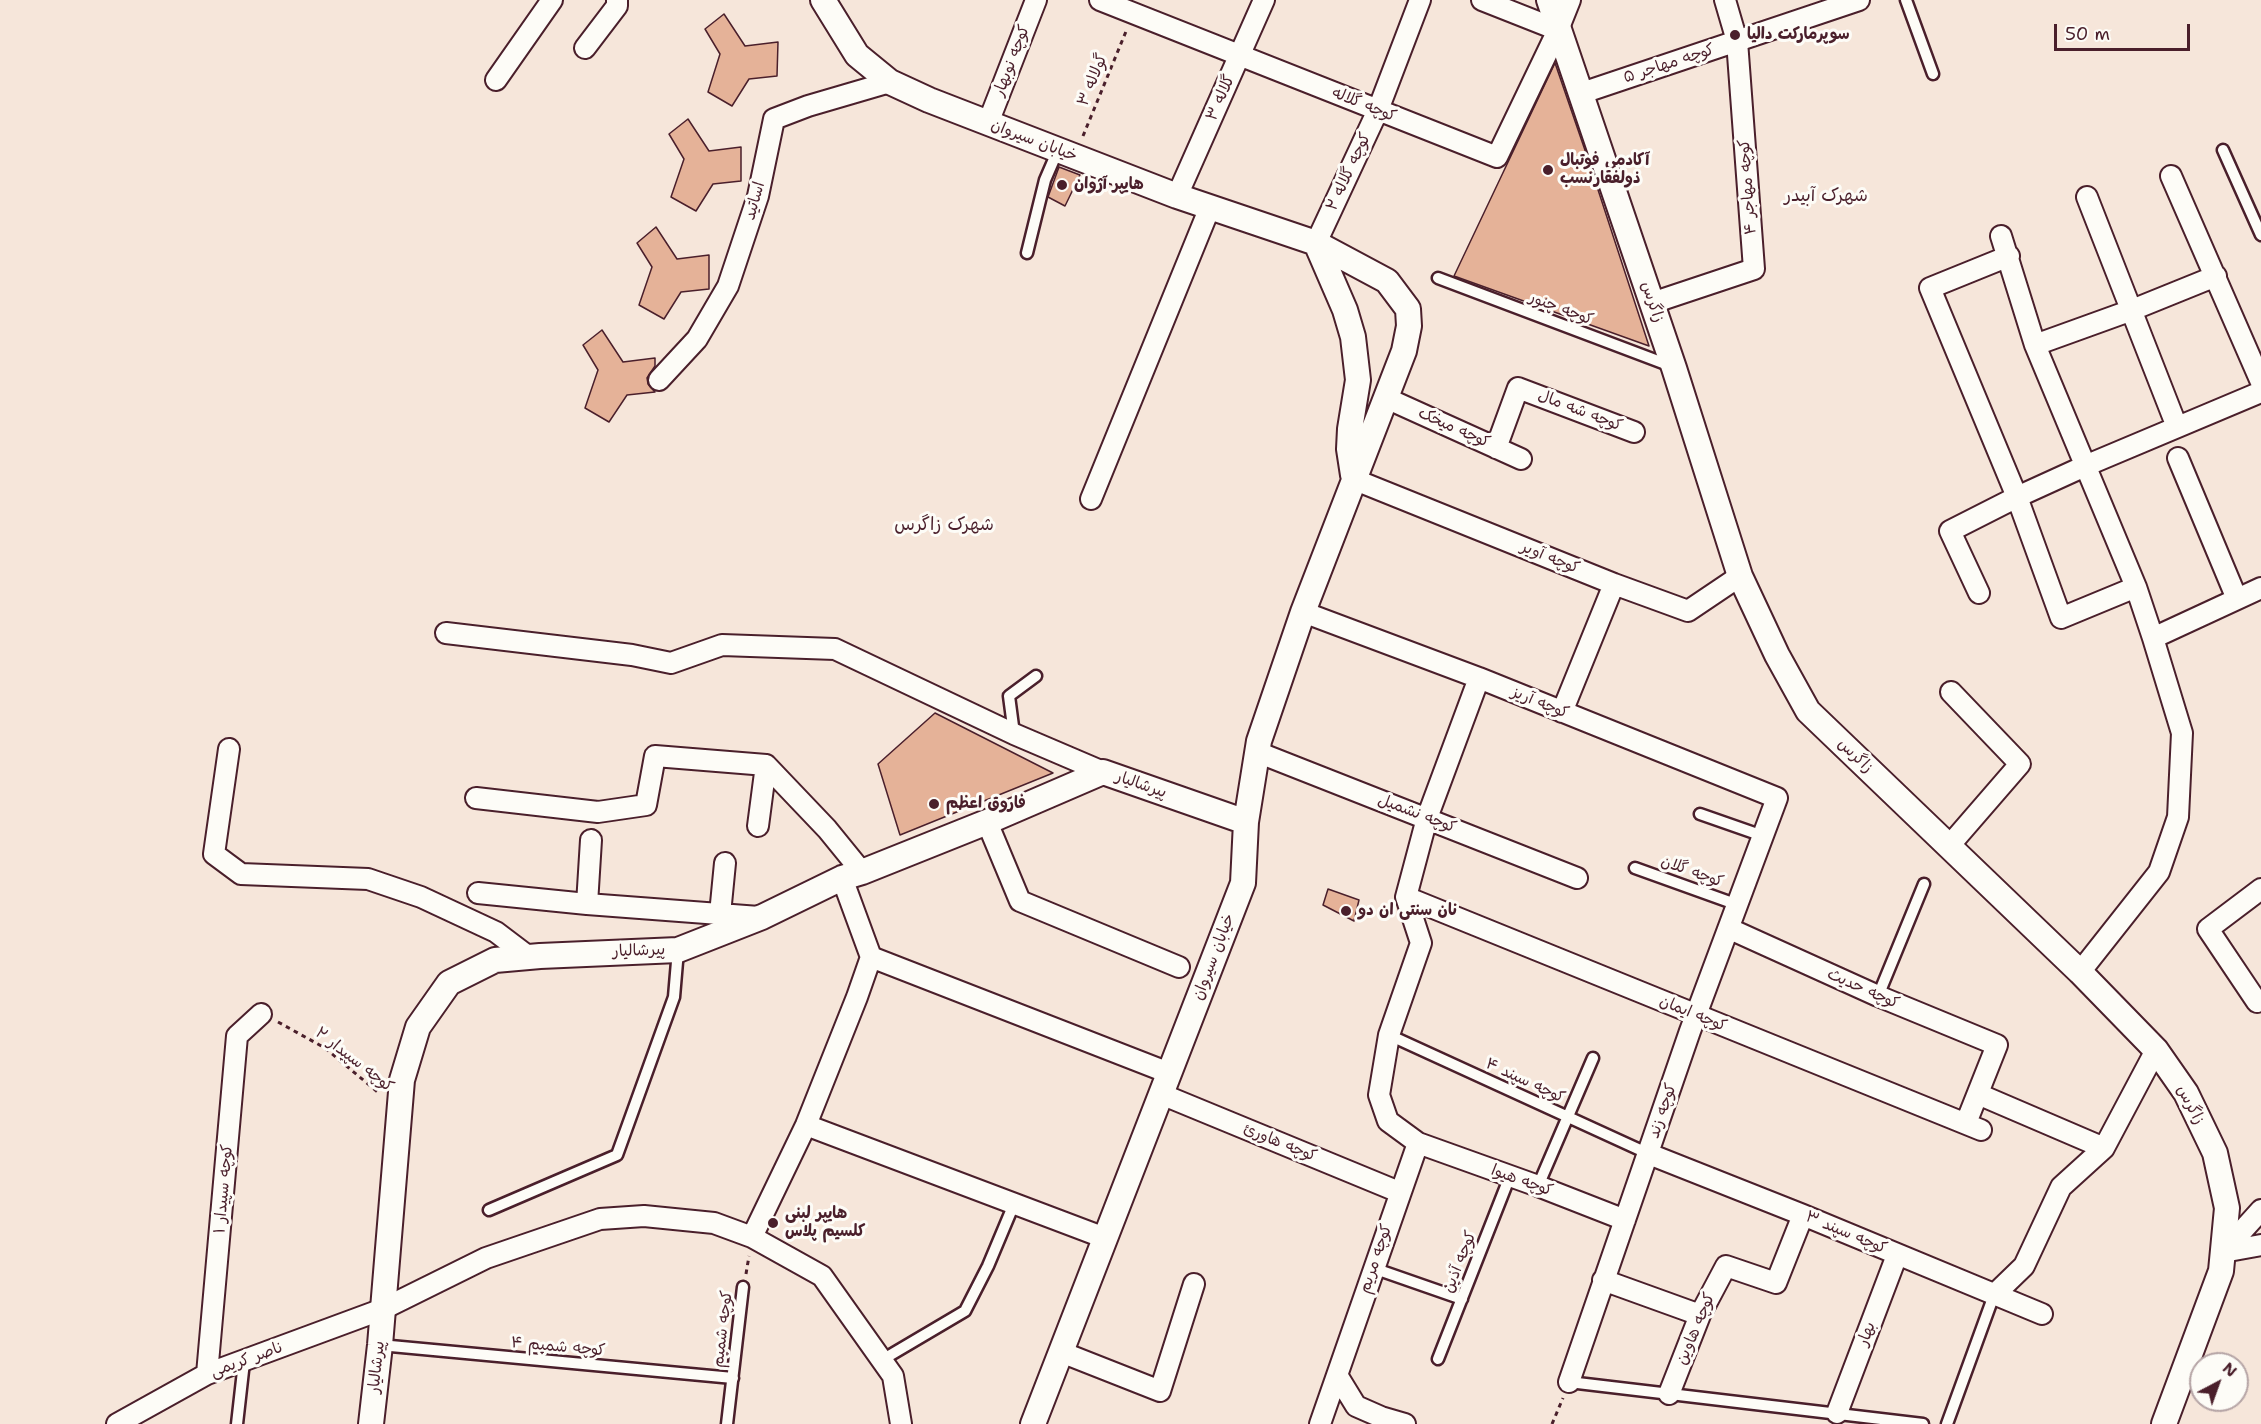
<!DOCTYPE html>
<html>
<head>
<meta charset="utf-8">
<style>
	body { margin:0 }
	#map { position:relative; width:2261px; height:1424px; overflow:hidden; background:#f6e6da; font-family:"Shantell Sans",sans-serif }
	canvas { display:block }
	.north { position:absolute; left:2189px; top:1352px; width:60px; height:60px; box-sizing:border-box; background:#fdfcf7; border:2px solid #b5a4a5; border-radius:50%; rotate:41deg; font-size:16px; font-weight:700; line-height:24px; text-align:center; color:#4a1f2b }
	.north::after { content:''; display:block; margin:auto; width:21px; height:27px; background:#4a1f2b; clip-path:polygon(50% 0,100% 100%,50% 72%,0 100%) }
	.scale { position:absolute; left:2054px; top:24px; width:136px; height:27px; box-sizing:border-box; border:3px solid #4a1f2b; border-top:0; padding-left:8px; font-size:18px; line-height:21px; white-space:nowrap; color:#4a1f2b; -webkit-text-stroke:4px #fdfcf7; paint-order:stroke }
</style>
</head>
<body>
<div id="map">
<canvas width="2261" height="1424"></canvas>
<div class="north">N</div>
<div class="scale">50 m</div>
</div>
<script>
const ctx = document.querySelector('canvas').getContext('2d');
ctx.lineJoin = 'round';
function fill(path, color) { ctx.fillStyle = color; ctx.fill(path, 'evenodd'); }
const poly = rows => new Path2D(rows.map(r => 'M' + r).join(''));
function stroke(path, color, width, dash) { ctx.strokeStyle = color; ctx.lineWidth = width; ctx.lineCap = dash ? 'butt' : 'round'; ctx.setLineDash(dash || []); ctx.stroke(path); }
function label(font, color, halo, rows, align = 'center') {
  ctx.font = font + ' "Shantell Sans","Playpen Sans Arabic",sans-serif'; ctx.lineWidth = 6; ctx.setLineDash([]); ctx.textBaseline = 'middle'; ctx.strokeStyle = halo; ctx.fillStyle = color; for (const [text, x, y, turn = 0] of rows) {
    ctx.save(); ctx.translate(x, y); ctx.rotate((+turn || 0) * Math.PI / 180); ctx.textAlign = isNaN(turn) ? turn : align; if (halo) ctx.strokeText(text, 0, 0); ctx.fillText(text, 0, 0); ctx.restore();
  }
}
const building = poly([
	[724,14,745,46,778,42,777,76,749,79,732,106,708,92,720,54,705,29,724,14],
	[1555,63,1587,156,1649,346,1454,276,1555,63],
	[688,119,709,151,741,147,741,181,713,184,696,211,671,197,684,159,669,134,688,119],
	[1059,167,1080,175,1065,206,1048,197,1059,167],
	[656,227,677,259,709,255,709,289,681,292,664,319,639,305,652,267,637,243,656,227],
	[602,330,623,362,655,358,655,366,647,378,648,384,655,392,627,395,609,422,585,408,598,370,583,345,602,330],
	[935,713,1053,773,900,835,878,764,935,713],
	[1328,889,1359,900,1354,921,1323,905,1328,889]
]);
fill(building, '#e5b298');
stroke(building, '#4a1f2b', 1.5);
const service = poly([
	[1906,0,1933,74],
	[2223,150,2261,235],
	[1027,253,1045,180,1058,150],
	[1438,278,1671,366],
	[1014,734,1009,696,1036,676],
	[1700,814,1763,836],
	[1635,868,1738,905],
	[1878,996,1924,884],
	[1389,1035,1649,1154],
	[1538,1186,1593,1058],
	[489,1210,617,1155,674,997,678,950],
	[1373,1268,1462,1299],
	[380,1345,733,1378],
	[1438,1359,1510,1176],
	[882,1360,965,1311,988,1266,1014,1204],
	[1569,1382,1923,1424],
	[237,1424,244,1362],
	[727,1424,743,1287],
	[1947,1424,1994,1295]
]);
const minor = poly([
	[1100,0,1497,157,1558,30,1570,0],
	[1482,0,1558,30],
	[585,48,617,6,617,0],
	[496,80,552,0],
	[1582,93,1859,0],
	[988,123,1036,0],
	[2171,176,2261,382],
	[1177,196,1264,0],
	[2087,197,2177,427],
	[2001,236,2035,345,2136,587,2153,638],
	[1316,243,1378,110,1420,0],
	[2009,256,1930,288,2017,497,2061,618,2136,587],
	[1652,303,1754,269,1737,41,1725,0],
	[2035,345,2132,310,2216,276],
	[659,380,697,339,728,286,758,196,774,119,808,106,890,82],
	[1386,398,1521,459],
	[1496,448,1518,388,1634,432],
	[2178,458,2237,599],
	[1353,479,1614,584,1688,611,1740,576],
	[1091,499,1210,207],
	[1979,593,1950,531,2017,497,2085,466,2261,392],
	[1303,612,1479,678,1777,798,1690,1031,1569,1382],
	[446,633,632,655,671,663,722,645,835,649,1014,734,1103,772],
	[1479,678,1427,818,1406,897,1421,943,1389,1035,1379,1095,1388,1121,1418,1143,1538,1186,1625,1220],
	[1562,712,1614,584],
	[229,749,214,854,241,874,368,879,421,897,496,932,529,957],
	[1257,752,1577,878],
	[476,798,598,812,646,805,655,756,766,765,827,829,862,872],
	[987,822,1020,901,1179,967],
	[758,826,766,765],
	[1949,846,2020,764,1951,692],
	[2261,889,2208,929,2257,1002,2261,1000],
	[478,893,587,904,759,917],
	[1406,897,1981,1130],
	[587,904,591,840],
	[720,914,725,863],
	[1730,929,1878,996,1997,1045,1966,1123],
	[871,957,1169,1073],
	[2080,972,2159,872,2178,817,2182,733,2153,638,2261,588],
	[1161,1094,1399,1192],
	[1978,1094,2104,1148],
	[806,1125,1105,1238],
	[1649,1154,1803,1215,2042,1314],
	[2261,1210,2223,1252,2261,1245],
	[752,1237,806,1125,857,997,871,957,842,878],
	[1603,1280,1700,1315],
	[1994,1295,2024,1266,2061,1187,2104,1148,2156,1050],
	[1061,1352,1160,1391,1194,1284],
	[207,1374,237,1036,261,1014],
	[1337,1375,1356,1406,1381,1417,1405,1424],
	[1669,1394,1700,1315,1726,1266,1776,1283,1803,1215],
	[1837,1413,1897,1255],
	[117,1424,207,1374,383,1309,486,1258,600,1219,644,1216,714,1223,752,1237,822,1276,893,1376,901,1424],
	[1320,1424,1418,1143]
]);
const tertiary = poly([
	[823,0,857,55,890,82,929,100,1177,196,1316,243,1387,281,1408,309,1409,326,1404,351,1303,612,1259,741,1246,822,1243,883,1033,1424],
	[1549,0,1674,368,1740,576,1777,655,1808,711,2080,972,2156,1050,2186,1093,2215,1153,2227,1208,2221,1271,2164,1424],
	[1316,243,1345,310,1353,337,1358,380,1350,429,1349,449,1353,475],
	[371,1424,380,1345,402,1080,418,1027,449,983,495,960,540,956,678,950,762,917,842,878,862,872,987,822,1103,772,1246,822]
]);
stroke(service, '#4a1f2b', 15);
stroke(minor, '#4a1f2b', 24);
stroke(tertiary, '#4a1f2b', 28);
stroke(poly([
	[1083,136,1127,29],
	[278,1022,325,1048,380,1094],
	[746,1274,749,1256],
	[1552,1424,1563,1398]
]), '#4a1f2b', 3, [4.5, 4.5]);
stroke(service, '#fdfcf7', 10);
stroke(minor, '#fdfcf7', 20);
stroke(tertiary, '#fdfcf7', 24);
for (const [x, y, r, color] of [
	[1735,35,6,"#4a1f2b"],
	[1548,170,6,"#4a1f2b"],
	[1062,185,6,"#4a1f2b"],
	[934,804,6,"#4a1f2b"],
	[1346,911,6,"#4a1f2b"],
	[773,1223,6,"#4a1f2b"]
]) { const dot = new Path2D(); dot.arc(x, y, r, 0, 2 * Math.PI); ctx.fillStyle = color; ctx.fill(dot); stroke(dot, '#fdfcf7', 2); }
label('bold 16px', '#4a1f2b', '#fdfcf7', [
	["سوپرمارکت دالیا",1747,35],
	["آکادمی فوتبال",1560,161],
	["ذولفقارنسب",1560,179],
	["هایپر آژوان",1074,185],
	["فاروق اعظم",946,804],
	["نان سنتی ان دو",1358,911],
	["هایپر لبنی",785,1214],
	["کلسیم پلاس",785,1232]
], 'left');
label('16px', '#4a1f2b', '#fdfcf7', [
	["کوچه نوبهار",1012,61,-69],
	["کوچه مهاجر ۵",1669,64,-18],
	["گولاله ۳",1093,80,-68],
	["گلاله ۳",1221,98,-66],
	["کوچه گلاله",1364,105,22],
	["خیابان سیروان",1034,141,21],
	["کوچه گلاله ۲",1349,172,-65],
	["کوچه مهاجر ۴",1748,187,-94],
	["اساتید",755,201,-74],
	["زاگرس",1652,302,71],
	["کوچه چنور",1561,309,21],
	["کوچه شه مال",1580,411,21],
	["کوچه میخک",1454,428,24],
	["کوچه آویر",1550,558,22],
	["کوچه آریز",1540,703,22],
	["زاگرس",1855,756,44],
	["پیرشالیار",1141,785,19],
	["کوچه نشمیل",1417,814,21],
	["کوچه گلان",1692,872,20],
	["پیرشالیار",639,951,-2],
	["خیابان سیروان",1214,957,-69],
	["کوچه حدیث",1863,989,24],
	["کوچه ایمان",1693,1014,22],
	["کوچه سپیدار ۲",354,1060,38],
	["کوچه سپند ۴",1525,1081,25],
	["زاگرس",2190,1105,62],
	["کوچه زند",1663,1111,-71],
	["کوچه هاورئ",1280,1143,22],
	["کوچه هیوا",1522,1181,20],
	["کوچه سپیدار ۱",224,1189,-85],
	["کوچه سپند ۳",1846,1233,23],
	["کوچه مریم",1376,1259,-71],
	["کوچه آذین",1460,1262,-68],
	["کوچه شمیم",723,1329,-83],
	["کوچه هاوین",1696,1329,-67],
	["بهار",1867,1334,-69],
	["کوچه شمیم ۴",558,1347,5],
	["ناصر کریمی",247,1360,-20],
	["پیرشالیار",377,1367,-84]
]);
label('18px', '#4a1f2b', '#fdfcf7', [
	["شهرک آبیدر",1826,196],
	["شهرک زاگرس",944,525]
]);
</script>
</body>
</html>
